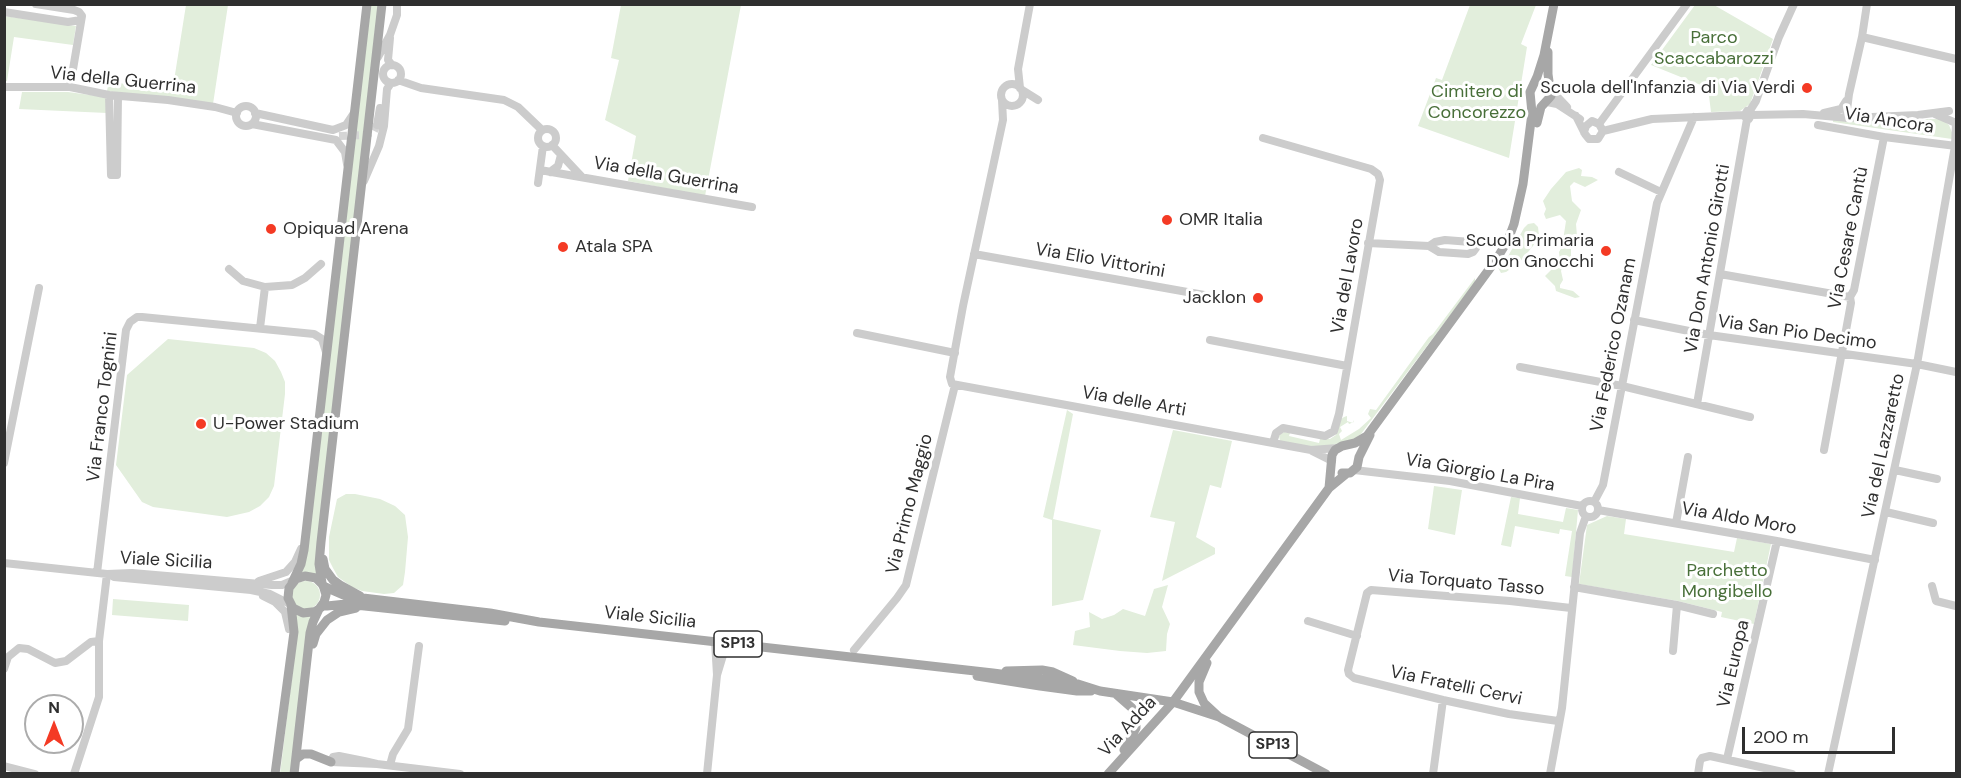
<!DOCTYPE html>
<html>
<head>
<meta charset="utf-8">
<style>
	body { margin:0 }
	#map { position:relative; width:1961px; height:778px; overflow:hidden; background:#fff; font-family:"DM Sans",sans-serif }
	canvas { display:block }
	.frame { position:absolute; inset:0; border:6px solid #2f2f2f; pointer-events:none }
	.north { position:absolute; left:24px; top:694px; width:60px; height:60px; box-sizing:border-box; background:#fff; border:2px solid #acacac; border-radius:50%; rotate:0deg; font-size:16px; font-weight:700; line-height:24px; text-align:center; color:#2f2f2f }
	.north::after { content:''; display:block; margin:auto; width:21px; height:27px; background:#f43a24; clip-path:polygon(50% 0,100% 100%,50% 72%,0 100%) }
	.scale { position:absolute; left:1742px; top:727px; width:153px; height:27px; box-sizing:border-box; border:3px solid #2f2f2f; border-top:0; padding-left:8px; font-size:18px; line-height:21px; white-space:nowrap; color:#2f2f2f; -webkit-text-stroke:4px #fff; paint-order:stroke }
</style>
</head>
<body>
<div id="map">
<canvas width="1961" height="778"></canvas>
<div class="frame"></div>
<div class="north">N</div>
<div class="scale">200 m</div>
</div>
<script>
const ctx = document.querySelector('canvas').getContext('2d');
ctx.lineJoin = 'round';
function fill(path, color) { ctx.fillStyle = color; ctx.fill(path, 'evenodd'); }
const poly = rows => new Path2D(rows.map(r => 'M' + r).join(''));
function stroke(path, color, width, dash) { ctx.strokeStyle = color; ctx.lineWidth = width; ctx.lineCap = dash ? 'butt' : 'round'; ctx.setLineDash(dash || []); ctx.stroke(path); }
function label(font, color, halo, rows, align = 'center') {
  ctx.font = font + ' "DM Sans",sans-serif'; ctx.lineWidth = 6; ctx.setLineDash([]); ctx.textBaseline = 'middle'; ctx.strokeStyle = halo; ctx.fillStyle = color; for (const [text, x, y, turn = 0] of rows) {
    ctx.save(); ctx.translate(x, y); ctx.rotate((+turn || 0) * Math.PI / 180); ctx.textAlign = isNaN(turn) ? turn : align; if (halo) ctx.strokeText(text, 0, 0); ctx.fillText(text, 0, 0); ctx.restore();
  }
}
fill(poly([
	[186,5,228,5,213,104,107,91,109,81,141,87,148,82,173,87],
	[371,5,378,5,318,538,317,575,302,572],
	[621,5,741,5,705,196,628,181,636,136,605,120,619,60,611,58],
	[1470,5,1536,5,1521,44,1527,47,1509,158,1418,126,1436,78,1442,80],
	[1695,5,1714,5,1773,39,1750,104,1740,111,1711,112,1708,88,1651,65],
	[4,16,76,26,73,45,14,37,7,81,5,81],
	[22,92,68,92,105,97,107,100,107,113,19,109],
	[1941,119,1949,125,1953,135,1952,139,1833,122,1833,120],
	[1579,168,1582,170,1581,176,1592,177,1598,180,1585,187,1574,182,1570,186,1572,201,1581,210,1576,224,1577,236,1571,249,1571,259,1564,263,1561,271,1563,280,1560,285,1560,288,1573,291,1580,297,1575,298,1556,291,1555,286,1545,276,1560,261,1559,252,1562,247,1566,221,1560,215,1546,219,1544,214,1546,209,1543,201,1551,189,1566,172],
	[1534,223,1538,227,1539,236,1533,246,1519,263,1506,272,1501,273,1496,264,1507,258,1524,228,1528,224],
	[1475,278,1475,282,1361,434,1354,439,1325,447,1313,448,1280,441,1279,435,1284,432,1290,433,1289,436,1319,443,1320,439,1330,439,1336,435,1340,420,1344,417,1347,416,1347,421,1353,423,1354,420,1354,422,1349,424,1348,422,1340,427,1342,431,1339,434,1341,440,1359,429,1371,418,1368,414,1370,409,1376,410,1429,337,1433,334],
	[168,339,254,348,266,353,275,361,281,372,285,382,285,394,274,486,269,497,260,506,249,512,227,517,153,507,142,502,116,465,127,375],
	[1067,410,1073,414,1053,519,1101,530,1083,600,1052,606,1052,520,1043,517],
	[1173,430,1232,441,1221,488,1210,485,1196,537,1215,548,1215,554,1162,581,1175,522,1150,517],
	[1434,486,1462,490,1455,535,1428,529],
	[346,494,355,494,380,499,395,506,405,515,408,537,405,572,403,585,394,593,384,594,362,591,352,587,338,577,333,568,329,560,329,537,337,499],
	[1511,497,1520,498,1518,514,1563,522,1566,508,1578,510,1572,577,1565,576,1572,531,1560,529,1559,534,1515,526,1511,547,1501,545],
	[1607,516,1626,519,1624,534,1734,552,1737,538,1771,544,1754,624,1721,617,1722,612,1678,601,1579,584,1587,525],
	'292 595a14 14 0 1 1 28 0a14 14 0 1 1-28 0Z',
	[1168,585,1162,607,1170,624,1167,634,1166,651,1147,653,1120,651,1073,645,1075,631,1090,627,1089,612,1102,619,1114,615,1123,609,1145,616,1154,589],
	[113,599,189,605,188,621,112,615],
	[296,614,313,616,291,773,280,774,297,636]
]), '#e2eedc');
stroke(poly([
	[339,136,365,135,374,131,377,125]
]), '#d5d5d5', 8, [8, 4]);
stroke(poly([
	[36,4,74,10,79,12,82,16,70,87],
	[4,12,68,22,81,20],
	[1862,37,1956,59],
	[390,38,388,60,392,65],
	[378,57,390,35,397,15,397,4],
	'383 74a9 9 0 1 1 18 0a9 9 0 1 1-18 0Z',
	[398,80,421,88,504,100,518,107,542,130],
	'1001 95a11 11 0 1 1 22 0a11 11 0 1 1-22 0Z',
	[4,87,70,87,109,95,168,100,215,107,237,113],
	[1020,88,1018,69,1030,4],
	[1549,88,1567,107],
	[1022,90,1038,100],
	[109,95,111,175,117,175,118,96],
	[1002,100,1003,120,963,306,950,377,952,384,1311,450,1338,448],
	[1547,102,1557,104,1580,119],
	'236 116a10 10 0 1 1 20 0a10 10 0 1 1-20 0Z',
	[1749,112,1756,101,1779,37,1794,4],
	[255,113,333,130,346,125,354,113],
	[1824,113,1841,109,1846,101],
	[1935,114,1956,123],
	[1751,115,1749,119,1744,116,1747,111,1751,115,1803,114,1849,118,1918,115,1949,111],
	[1576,116,1585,134,1589,139,1598,139,1603,131,1599,124,1592,121,1586,126,1584,132],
	[1846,118,1849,94,1862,37,1867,4],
	[252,124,336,140,345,152,347,164],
	[1599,124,1687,4],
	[377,125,380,108],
	[1818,125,1884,137,1956,146],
	'538 138a9 9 0 1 1 18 0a9 9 0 1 1-18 0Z',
	[1603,131,1652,119,1743,115],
	[1263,138,1371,169,1378,174,1380,180,1339,414,1334,431,1325,436,1283,428,1276,433,1273,443],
	[552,145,582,177],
	[540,170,752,207],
	[550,172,558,166,561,155],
	[1619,172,1661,192],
	[364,181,379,146,384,126,387,89,391,83],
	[538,183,543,146],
	[1368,243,1429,246,1439,252,1468,254,1473,252,1476,248,1474,244,1471,242,1445,240,1435,242,1429,246],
	[974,254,1221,298],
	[229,269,243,281,265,287,292,285,305,278,321,264],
	[1720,274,1850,297],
	[1634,320,1709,335,1917,364,1956,372],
	[260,328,265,287],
	[857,333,955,353],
	[1210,340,1347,366],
	[1520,367,1622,386,1750,417],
	[1697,404,1747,119],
	[1824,450,1851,303,1850,297,1854,290,1884,137],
	[1312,451,1332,461],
	[4,463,39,288],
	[1354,470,1450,481,1582,506],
	[1895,470,1937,479],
	'1582 509a8 8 0 1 1 16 0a8 8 0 1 1-16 0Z',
	[1594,502,1603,485,1657,203,1694,117],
	[1598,510,1777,541,1875,560],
	[1886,512,1933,523],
	[1676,523,1688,457],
	[4,563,107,574,132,573,272,585,282,585,294,580],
	[97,573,126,330,130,322,137,317,142,317,314,334,322,339,326,352],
	[114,577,251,590,270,594,290,604],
	[259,581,286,572,295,562,301,549],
	[1932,586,1936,601,1956,606],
	[1574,587,1677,605,1713,614],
	[263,596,275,602,285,612,289,629],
	[1308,621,1357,636],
	[715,641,717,675,727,642],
	[854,650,897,598,906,585,955,385],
	[1673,651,1677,605],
	[4,669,8,657,19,648,28,649,55,663,66,661,91,642,99,641],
	[1558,721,1509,714,1443,700,1354,678,1349,674,1348,670,1367,593,1371,590,1510,601,1571,608],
	[339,756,364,761,377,764,331,762,333,757,339,756],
	[1727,759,1777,541],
	[377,764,460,774],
	[390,765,393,754,408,729,419,646],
	[4,766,35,774],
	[74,774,99,697,99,641,107,574],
	[707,774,717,675],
	[1433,774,1443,700],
	[1550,774,1562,708,1580,533,1586,516],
	[1698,774,1700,761,1702,758,1710,756,1792,774],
	[1828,774,1917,364,1955,146,1956,123]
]), '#ccc', 8);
stroke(poly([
	[1537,123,1541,107,1551,96,1548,74,1548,52],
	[1342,473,1350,473,1357,467,1359,457,1370,435],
	[1329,488,1332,455,1335,450,1342,446,1355,443,1367,436,1496,260,1508,240,1514,224,1523,184,1532,113,1530,92,1537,77,1544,55,1554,4],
	[323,559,325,569,333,580,340,585,360,596],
	[292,583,301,564,304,550,367,4],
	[322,583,319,564,321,542,382,4],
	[323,586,346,596,490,613,539,622,993,673,1078,684,1100,691,1173,702,1219,717,1326,774],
	[313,644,316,634,327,620,339,612,356,608],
	[1207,663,1199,682,1199,692,1204,703,1218,716],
	[1006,671,1042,670,1053,672,1073,681],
	[977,676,1040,686,1077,691,1091,691],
	[1116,694,1132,708,1136,716,1136,728,1124,750],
	[296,759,303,754,311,754,331,762],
	[275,774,294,632,291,605],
	[294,774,310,633,313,622,319,609,324,602,326,595,323,585,316,578,305,576,296,579,289,588,288,598,293,608,303,613,312,612,316,611,319,609,323,606,327,606,346,604,505,621],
	[1108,774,1173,702,1329,488,1346,474]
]), '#a7a7a7', 9);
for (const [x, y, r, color] of [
	[1807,88,6,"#f43a24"],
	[1167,220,6,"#f43a24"],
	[271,229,6,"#f43a24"],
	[563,247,6,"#f43a24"],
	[1606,251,6,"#f43a24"],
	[1258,298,6,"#f43a24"],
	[201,424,6,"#f43a24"]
]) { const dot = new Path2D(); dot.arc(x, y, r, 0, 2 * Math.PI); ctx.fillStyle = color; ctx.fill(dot); stroke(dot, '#fff', 2); }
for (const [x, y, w] of [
	[738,644,48],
	[1273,745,48]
]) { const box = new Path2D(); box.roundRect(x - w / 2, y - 13, w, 26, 4.5); ctx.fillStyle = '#fff'; ctx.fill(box); stroke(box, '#2f2f2f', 1.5); }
label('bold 16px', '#2f2f2f', null, [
	["SP13",738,644],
	["SP13",1273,745]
]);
label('18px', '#486f39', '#fff', [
	["Parco",1714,38],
	["Scaccabarozzi",1714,59],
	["Cimitero di",1477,92],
	["Concorezzo",1477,113],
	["Parchetto",1727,571],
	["Mongibello",1727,592]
]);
label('18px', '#2f2f2f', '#fff', [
	["Via della Guerrina",123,81,6],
	["Via Ancora",1889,121,9],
	["Via della Guerrina",666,176,10],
	["Via Cesare Cantù",1849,238,-79],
	["Via Don Antonio Girotti",1708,259,-80],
	["Via Elio Vittorini",1100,261,10],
	["Via del Lavoro",1348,276,-80],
	["Via San Pio Decimo",1797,333,8],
	["Via Federico Ozanam",1614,345,-79],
	["Via delle Arti",1134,402,10],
	["Via Franco Tognini",103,407,-83],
	["Via del Lazzaretto",1884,446,-78],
	["Via Giorgio La Pira",1480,473,10],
	["Via Primo Maggio",910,504,-76],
	["Via Aldo Moro",1739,519,10],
	["Viale Sicilia",166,561,3],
	["Via Torquato Tasso",1466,583,5],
	["Viale Sicilia",650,618,6],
	["Via Europa",1734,664,-77],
	["Via Fratelli Cervi",1456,686,12],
	["Via Adda",1128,727,-47]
]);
label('18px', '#2f2f2f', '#fff', [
	["Scuola dell'Infanzia di Via Verdi",1795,88,"right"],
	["OMR Italia",1179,220],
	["Opiquad Arena",283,229],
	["Scuola Primaria",1594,241,"right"],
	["Don Gnocchi",1594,262,"right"],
	["Atala SPA",575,247],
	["Jacklon",1246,298,"right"],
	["U-Power Stadium",213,424]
], 'left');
</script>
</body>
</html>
